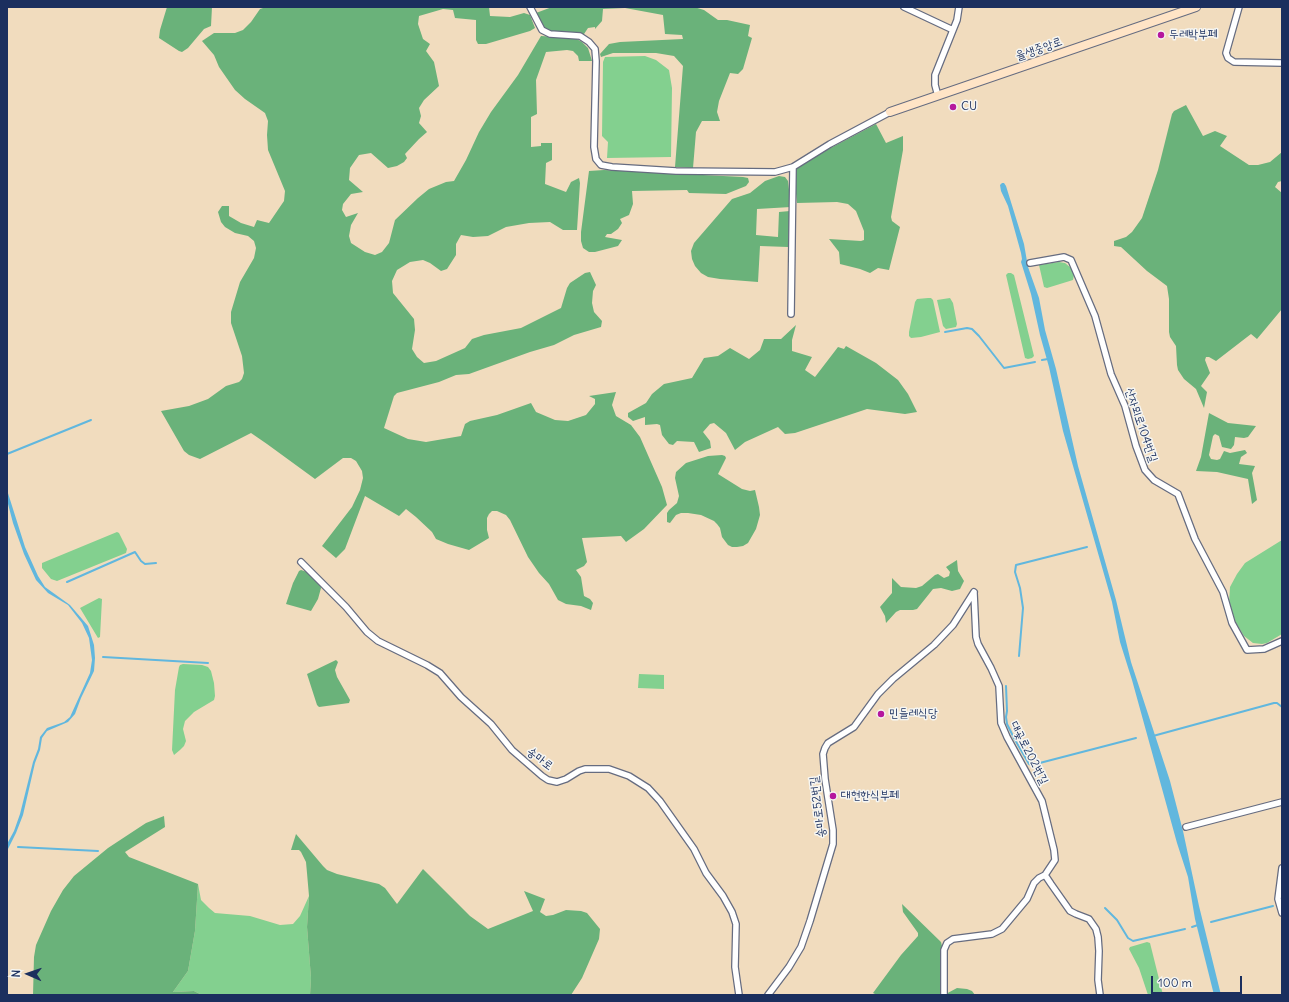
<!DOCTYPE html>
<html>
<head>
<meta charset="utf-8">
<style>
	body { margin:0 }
	#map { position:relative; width:1289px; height:1002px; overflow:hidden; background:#f1dcbe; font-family:Delius,sans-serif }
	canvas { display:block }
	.frame { position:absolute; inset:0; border:8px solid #1b2f5e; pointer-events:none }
	.north { position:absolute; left:8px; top:954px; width:40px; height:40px; -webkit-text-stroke:3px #f6f6f2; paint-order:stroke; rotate:272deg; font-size:11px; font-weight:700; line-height:16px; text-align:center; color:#1b2f5e }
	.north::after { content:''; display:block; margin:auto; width:14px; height:18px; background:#1b2f5e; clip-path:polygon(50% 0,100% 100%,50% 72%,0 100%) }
	.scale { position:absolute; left:1151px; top:976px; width:91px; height:18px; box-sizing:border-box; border:2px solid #1b2f5e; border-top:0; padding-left:5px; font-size:12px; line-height:14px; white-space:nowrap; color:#1b2f5e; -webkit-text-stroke:3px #f6f6f2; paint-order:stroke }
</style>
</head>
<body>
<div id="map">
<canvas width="1289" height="1002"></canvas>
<div class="frame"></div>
<div class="north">N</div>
<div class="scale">100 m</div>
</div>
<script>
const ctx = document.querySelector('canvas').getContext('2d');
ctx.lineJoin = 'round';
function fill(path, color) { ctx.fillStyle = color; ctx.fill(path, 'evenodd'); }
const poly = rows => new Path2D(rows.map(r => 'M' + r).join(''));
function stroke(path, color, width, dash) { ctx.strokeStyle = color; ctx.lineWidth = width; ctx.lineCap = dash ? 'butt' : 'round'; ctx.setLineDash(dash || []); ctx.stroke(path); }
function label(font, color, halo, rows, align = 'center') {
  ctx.font = font + ' Delius,"Poor Story",sans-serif'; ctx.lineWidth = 3; ctx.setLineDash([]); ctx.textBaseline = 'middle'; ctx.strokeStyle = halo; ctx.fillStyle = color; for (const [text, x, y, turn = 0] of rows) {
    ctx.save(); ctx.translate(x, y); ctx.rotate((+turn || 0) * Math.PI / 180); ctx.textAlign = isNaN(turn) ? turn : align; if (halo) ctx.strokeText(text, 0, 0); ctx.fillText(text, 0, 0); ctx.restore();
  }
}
fill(poly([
	[645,56,656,60,669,70,672,88,671,157,607,158,608,142,602,136,603,62,605,57],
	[1059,262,1065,263,1071,268,1074,275,1073,280,1047,288,1044,287,1039,265],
	[1008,273,1011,273,1014,275,1034,356,1032,358,1028,359,1025,358,1006,275],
	[928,298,931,298,933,300,940,332,921,337,911,338,909,336,909,332,915,302,917,299],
	[950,298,953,303,957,324,956,327,946,329,943,326,937,300],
	[117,532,119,533,127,549,126,553,57,581,51,579,42,568,42,563],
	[1282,540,1282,634,1267,643,1262,644,1253,643,1244,636,1235,621,1229,603,1230,587,1237,574,1245,563],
	[99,598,102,599,100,637,98,638,80,608],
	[183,664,202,665,208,667,211,671,214,683,215,696,214,700,194,712,185,721,183,729,186,741,184,746,180,750,174,755,172,750,175,690,179,667,180,665],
	[639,674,664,675,664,689,638,688],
	[198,884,201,900,209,908,215,913,250,916,280,925,293,924,300,916,309,896,307,927,311,978,310,995,202,995,194,991,173,992,188,971,195,931],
	[1147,942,1150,943,1163,995,1148,995,1139,968,1129,949,1130,947]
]), '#83d08f');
fill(poly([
	[167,7,212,7,211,26,204,29,188,48,182,52,179,51,159,38,160,30],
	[266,7,489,7,490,16,510,17,524,13,530,15,535,28,530,31,486,44,478,44,476,40,476,20,455,18,453,10,443,9,419,16,418,24,423,39,430,44,426,51,434,62,439,86,424,100,419,108,421,116,419,123,427,132,419,139,405,154,407,158,404,162,397,166,388,168,371,153,359,155,350,168,349,180,363,192,351,194,343,204,342,210,346,217,358,213,351,225,349,236,351,243,365,252,375,255,382,252,389,243,395,220,418,198,429,189,446,182,454,181,466,160,479,132,491,112,518,75,541,36,575,38,582,42,588,48,592,61,579,61,578,56,573,51,567,50,546,52,536,80,537,114,531,117,531,147,541,146,541,143,552,143,552,160,546,163,545,184,566,192,571,182,579,178,580,183,577,230,563,230,550,222,529,223,506,227,488,236,473,237,461,235,456,244,456,255,447,269,441,271,430,263,423,260,410,262,397,270,392,281,393,293,414,319,415,330,412,349,417,357,424,363,436,361,465,348,472,339,484,335,521,328,561,308,567,288,570,283,585,273,590,272,596,285,593,291,592,303,594,312,602,321,601,327,574,335,554,345,530,352,469,374,456,375,439,382,397,393,394,396,384,428,408,439,426,442,461,436,465,424,470,421,497,415,531,403,536,412,555,420,568,421,586,415,595,404,595,399,589,396,616,392,612,405,616,416,631,425,640,437,662,487,667,505,644,529,626,542,621,536,582,538,587,562,584,566,576,570,581,577,584,596,590,599,593,603,591,610,581,606,566,604,558,600,549,584,539,573,528,557,510,520,506,515,497,511,492,511,489,514,487,518,487,530,489,538,469,550,448,544,436,539,432,532,416,517,406,509,399,516,365,496,345,549,336,558,322,546,352,507,360,490,363,478,362,471,356,461,351,458,343,458,315,479,267,444,251,433,200,459,189,455,184,451,161,411,189,406,208,399,226,386,239,382,242,379,244,373,242,356,231,323,231,312,240,282,254,258,256,248,254,241,248,236,235,233,225,227,221,222,218,212,222,206,229,206,229,216,241,223,254,227,257,220,269,223,284,201,285,191,268,150,267,135,268,121,265,113,245,99,235,90,219,67,214,55,202,41,214,33,235,33,243,30,251,22,260,9],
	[552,7,694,7,704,10,718,20,727,20,750,25,748,36,752,38,743,69,738,74,730,73,719,101,717,112,720,121,702,121,696,132,693,168,675,167,683,66,674,56,656,53,613,53,601,57,600,54,609,44,620,42,683,39,682,35,665,34,663,15,625,8,603,9,602,21,595,29,595,27,588,28,584,34,549,32,543,29,536,13],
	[1186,105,1203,136,1215,131,1227,136,1220,146,1249,165,1258,165,1270,162,1282,152,1282,181,1278,182,1275,187,1282,193,1282,309,1257,339,1251,334,1216,361,1209,357,1206,357,1205,360,1210,373,1201,386,1207,392,1204,408,1196,389,1184,379,1178,370,1177,365,1176,346,1170,337,1169,332,1169,299,1167,286,1147,271,1121,247,1114,246,1114,241,1126,237,1132,232,1142,218,1158,170,1172,114,1174,111],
	[876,124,886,143,903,136,903,150,891,217,892,221,900,227,889,270,878,268,870,273,860,269,840,264,839,252,829,239,861,241,864,240,864,231,856,211,848,204,837,202,797,203,794,175,797,167,806,161],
	[604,170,743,177,748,178,749,182,746,186,726,194,689,193,687,190,632,191,633,204,629,215,620,219,622,223,618,229,611,234,607,234,605,237,622,240,618,246,595,252,589,252,583,248,581,241,581,232,589,171],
	[779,176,785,177,788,181,791,207,757,209,756,235,778,237,779,212,790,211,788,247,760,246,758,282,720,279,708,277,701,273,695,266,692,259,691,251,694,243,732,199,750,193,765,181],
	[796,325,792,340,792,351,812,357,805,370,815,377,838,347,844,349,846,346,876,363,898,380,908,394,917,412,905,414,867,409,795,433,785,434,778,427,745,442,735,450,726,433,714,423,710,424,703,432,710,441,711,448,699,452,694,442,677,441,673,445,669,444,662,435,660,425,657,424,645,425,645,417,633,421,628,417,628,413,646,403,652,394,664,384,692,378,704,358,718,356,730,348,749,359,760,350,764,339,781,339],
	[1209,413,1228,423,1256,426,1248,437,1244,438,1235,437,1234,445,1231,449,1222,447,1219,436,1215,434,1213,436,1209,455,1211,459,1217,460,1220,459,1224,451,1230,453,1245,450,1247,453,1241,457,1239,464,1255,466,1252,473,1257,500,1252,504,1248,479,1217,472,1196,471,1201,457],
	[722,455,725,456,726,458,718,474,742,489,750,491,755,490,759,507,760,515,756,529,748,543,743,546,737,547,732,547,728,545,722,537,720,528,717,524,714,521,701,515,688,513,681,513,676,515,670,523,667,522,667,513,669,510,677,503,679,496,675,478,676,472,686,463,708,456],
	[957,560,958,571,964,581,960,589,952,591,941,588,933,589,917,609,913,610,900,610,896,612,886,623,885,616,880,607,892,593,892,578,901,587,916,588,922,586,935,575,938,574,944,578,949,576,950,572,946,567],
	[301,570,307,572,320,584,321,588,318,599,311,611,286,604,293,583,299,571],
	[336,660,338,662,335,670,337,677,350,700,349,703,319,707,317,705,307,674],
	[164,816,165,827,125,852,129,857,198,884,195,931,188,971,173,992,194,991,202,995,33,995,34,957,36,945,51,911,63,890,74,876,108,848,146,823],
	[296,834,323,866,327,870,337,874,379,884,385,888,397,904,423,869,470,916,488,929,533,911,524,891,545,899,540,912,546,916,553,915,566,910,581,911,587,913,600,929,599,939,582,978,571,995,310,995,311,978,307,927,309,896,307,873,306,862,301,852,299,850,291,850],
	[902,904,941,942,942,946,941,985,941,992,943,995,877,995,873,993,901,955,918,936,918,933,903,912],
	[957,988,967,989,972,991,975,995,944,995]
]), '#6ab27a');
fill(poly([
	[1002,183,1004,183,1006,186,1024,244,1028,267,1039,298,1045,330,1056,369,1078,466,1116,600,1131,662,1170,781,1183,831,1199,906,1221,995,1214,995,1195,919,1188,877,1177,843,1132,680,1120,642,1112,602,1063,431,1049,367,1040,335,1031,294,1021,262,1022,259,1021,253,1008,206,1001,191,1000,185],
	[7,490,25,547,38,576,45,587,70,605,88,626,94,645,95,658,94,671,81,698,75,714,68,722,47,731,42,738,40,750,35,763,23,815,16,833,7,851,7,844,14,831,20,814,33,762,38,749,40,737,47,728,64,722,70,717,90,673,92,660,89,638,82,623,68,605,48,593,36,580,24,554,13,523,7,500]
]), '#61b7de');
stroke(poly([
	[945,332,967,328,972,329,979,336,1004,368,1035,362],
	[1042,360,1048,359],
	[7,454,91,420],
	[67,582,135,552,141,561,145,564,156,563],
	[1019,656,1023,608,1020,588,1015,572,1016,565,1087,547],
	[103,657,208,663],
	[1006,686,1007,711,1006,717,1007,724,1014,738,1029,764,1032,765,1136,738],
	[1153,736,1274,703,1277,703,1282,707],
	[18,847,98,851],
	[1105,908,1117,920,1128,938,1133,941,1185,929],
	[1211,922,1273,906],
	[1192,927,1198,925]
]), '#61b7de', 2);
const street = poly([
	[530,7,542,30,550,34,580,36,589,42,595,49,596,61,594,147,596,159,601,165,612,167,676,171,775,172,793,167,830,144,890,112],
	[904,7,953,30],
	[1239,7,1226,53,1228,58,1234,62,1282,63],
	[938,96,935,85,935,75,957,20,959,7],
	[1030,263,1064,257,1071,260,1095,316,1111,374,1125,406,1136,446,1145,470,1154,480,1178,494,1195,539,1223,592,1232,623,1247,650,1264,649,1282,641],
	[791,314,793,167],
	[301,562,346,607,367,632,378,641,427,665,440,673,461,697,491,724,512,750,542,776,548,780,557,782,566,779,579,771,585,769,609,769,629,776,648,788,660,801,694,849,706,873,723,896,732,912,736,924,735,967,739,995],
	[974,593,976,637,978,644,991,668,999,686,1001,723,1007,737,1042,801,1054,850,1055,860,1045,875,1051,884,1070,911,1076,914,1089,919,1096,929,1098,937,1099,951,1098,980,1100,995],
	[1186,827,1282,802],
	[1282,868,1278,899,1282,913],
	[768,995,789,967,801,947,810,921,833,844,833,830,825,779,823,754,825,748,828,743,854,727,878,694,893,679,934,645,953,625,974,592],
	[944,995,944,950,947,943,953,939,992,934,1002,929,1027,899,1034,883,1039,878,1045,875]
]);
const secondary = poly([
	[890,112,1196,7]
]);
stroke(street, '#666c80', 8);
stroke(secondary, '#666c80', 10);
stroke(street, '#fff', 5.5);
stroke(secondary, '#ffe4c6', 8);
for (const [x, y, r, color] of [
	[1161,35,4,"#b5179e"],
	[953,107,4,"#b5179e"],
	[881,714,4,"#b5179e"],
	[833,796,4,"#b5179e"]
]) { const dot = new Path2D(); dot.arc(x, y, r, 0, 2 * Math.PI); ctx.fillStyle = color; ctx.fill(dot); stroke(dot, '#f6f6f2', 1.5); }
label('12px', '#1b2f5e', '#f6f6f2', [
	["두레박부페",1169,35],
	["CU",961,107],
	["민들레식당",889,714],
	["대현한식부페",841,796]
], 'left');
label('12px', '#1b2f5e', '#f6f6f2', [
	["율생중앙로",1039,49,-19],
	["산자뫼로104번길",1141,425,71],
	["대곶로202번길",1029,753,63],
	["송마로",540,759,37],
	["송마로52번길",818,807,-97]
]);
</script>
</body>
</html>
